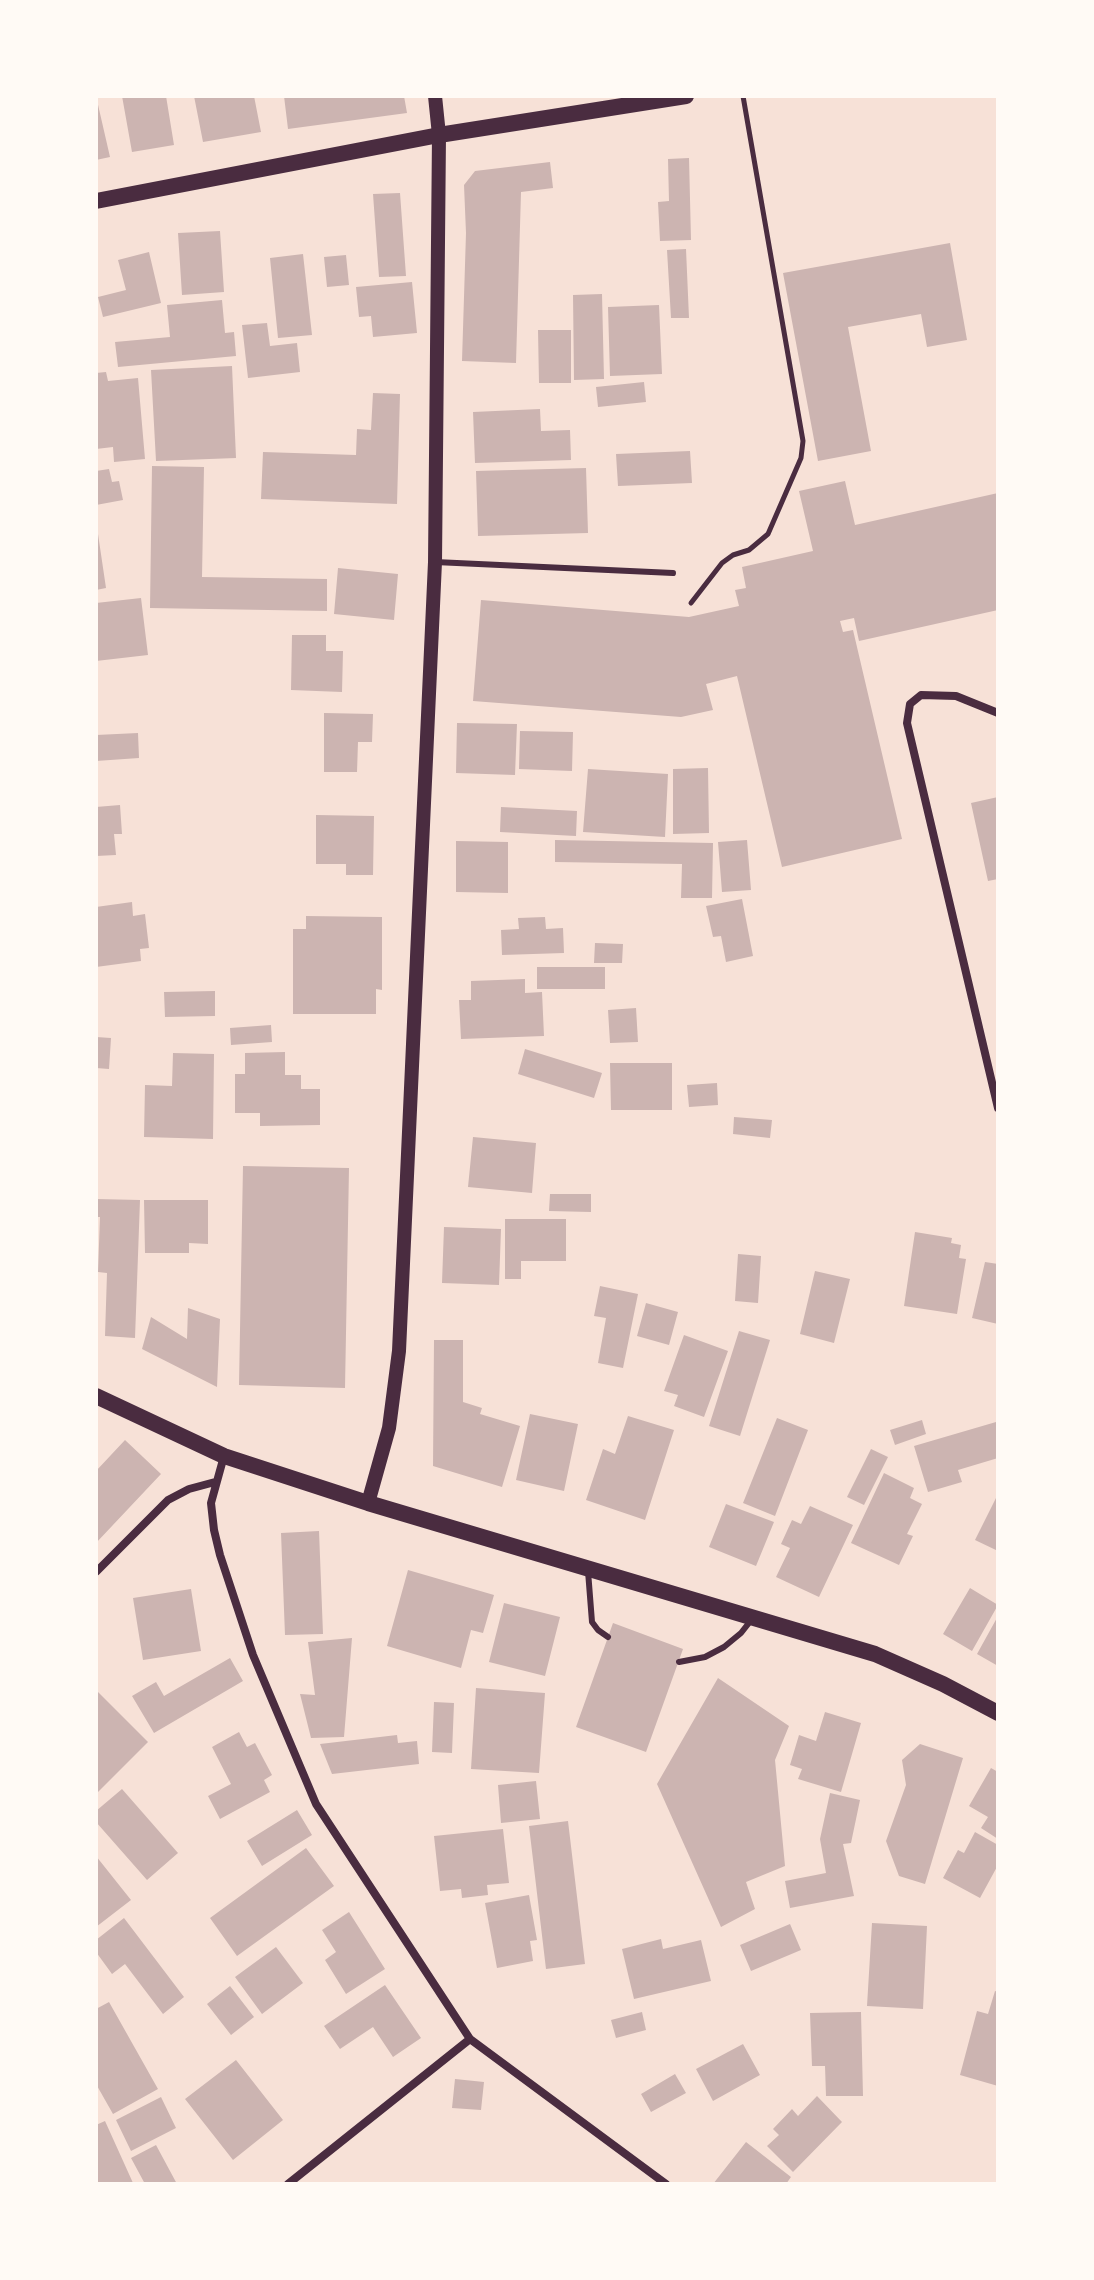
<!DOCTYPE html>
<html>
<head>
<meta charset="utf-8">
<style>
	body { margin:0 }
	#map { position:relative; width:1094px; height:2280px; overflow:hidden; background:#f7e1d7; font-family:Overpass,sans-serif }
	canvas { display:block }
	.frame { position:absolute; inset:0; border:98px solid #fffaf5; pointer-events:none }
</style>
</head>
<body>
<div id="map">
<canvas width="1094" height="2280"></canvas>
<div class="frame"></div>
</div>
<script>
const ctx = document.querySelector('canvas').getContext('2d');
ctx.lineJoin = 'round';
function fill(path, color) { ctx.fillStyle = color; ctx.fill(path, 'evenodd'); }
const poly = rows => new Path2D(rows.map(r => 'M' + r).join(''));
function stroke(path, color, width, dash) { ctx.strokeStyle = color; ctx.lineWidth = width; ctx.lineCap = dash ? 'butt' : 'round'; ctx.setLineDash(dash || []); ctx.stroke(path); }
fill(poly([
	[96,96,110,157,96,160],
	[122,96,166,96,174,145,132,152],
	[194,96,254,96,261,132,203,142],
	[284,96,404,96,407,113,288,129],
	[689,158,691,240,660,241,658,202,669,201,668,159],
	[550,162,553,188,521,192,516,363,462,361,466,233,464,185,475,171],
	[400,193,406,276,379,277,373,194],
	[220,231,224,292,182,295,178,233],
	[950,243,967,340,927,347,921,314,848,327,871,451,818,461,783,273],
	[686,249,689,318,671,318,667,250],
	[149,252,161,303,103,317,98,297,126,290,118,260],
	[303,254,312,335,278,338,270,258],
	[346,255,349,285,327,287,324,257],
	[412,282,417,333,373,337,371,316,359,317,356,287],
	[602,294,604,379,574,380,573,295],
	[222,300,225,333,234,332,236,356,118,367,115,342,170,337,167,305],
	[659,305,662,374,610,376,608,307],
	[267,323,270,346,297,343,300,372,248,378,242,325],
	[538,330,571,330,571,383,539,383],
	[232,366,236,458,156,461,151,370],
	[106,372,108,381,138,378,145,459,114,462,113,447,96,449,96,373],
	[644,382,646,402,598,407,596,387],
	[373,393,400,394,397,504,261,499,263,452,356,455,357,429,371,430],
	[540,409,541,431,570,430,571,460,475,463,473,412],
	[690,451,692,483,618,486,616,454],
	[152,466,204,467,202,577,327,579,327,611,150,608],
	[586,468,588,533,478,536,476,471],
	[109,469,112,482,119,481,123,500,96,505,96,471],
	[845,481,855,525,998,493,998,610,859,641,854,618,840,621,843,632,853,630,902,839,782,867,737,676,706,684,713,710,681,717,473,701,481,600,689,617,739,606,735,590,746,588,742,567,813,551,799,491],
	[98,534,106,588,96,590,96,535],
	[338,568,398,574,394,620,334,614],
	[141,598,148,655,96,661,96,603],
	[292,635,326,635,326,651,343,651,342,692,291,690],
	[324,713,373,714,372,742,358,742,357,772,324,772],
	[457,723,517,724,515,775,456,773],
	[520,731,573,732,572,771,519,769],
	[138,733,139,758,96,761,96,735],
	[708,768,709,833,673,834,673,769],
	[588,769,668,774,665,837,583,832],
	[998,797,998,879,988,881,971,803],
	[120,805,122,834,114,834,116,855,96,856,96,807],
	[501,807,577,811,576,836,500,832],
	[316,815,374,816,373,875,346,875,346,864,316,864],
	[555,840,713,843,712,898,681,898,682,864,555,862],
	[747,840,751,890,722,892,718,842],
	[456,841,508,842,508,893,456,892],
	[742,899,753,956,726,962,721,936,713,937,706,906],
	[132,902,133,916,145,914,149,948,140,949,141,961,96,967,96,907],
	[306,916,382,917,382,990,376,989,376,1014,293,1014,293,929,306,929],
	[545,917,546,929,563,928,564,953,502,955,501,930,519,929,518,918],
	[595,943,623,944,622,963,594,963],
	[537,967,605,967,605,989,537,989],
	[525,979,525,993,542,992,544,1036,461,1039,459,1000,471,1000,471,981],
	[215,991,215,1016,165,1017,164,992],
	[636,1008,638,1042,610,1043,608,1010],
	[271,1025,272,1042,231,1045,230,1028],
	[96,1037,111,1038,109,1069,96,1068],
	[525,1049,602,1073,594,1098,518,1074],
	[285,1052,285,1075,301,1075,301,1089,320,1089,320,1125,260,1126,260,1113,235,1113,235,1074,245,1074,245,1053],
	[173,1053,214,1054,213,1139,144,1137,145,1085,172,1086],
	[610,1063,672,1063,672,1110,611,1110],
	[717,1083,718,1105,689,1107,687,1085],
	[734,1117,772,1120,770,1138,733,1134],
	[473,1137,536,1143,532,1193,468,1187],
	[243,1166,349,1168,345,1388,239,1385],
	[550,1194,591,1194,591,1212,549,1211],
	[96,1199,140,1200,135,1338,105,1336,107,1273,98,1272,100,1217,96,1217],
	[144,1200,208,1200,208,1244,189,1243,189,1253,145,1253],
	[505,1219,566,1219,566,1261,521,1261,521,1279,505,1279],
	[444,1227,501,1229,499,1285,442,1283],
	[915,1232,952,1238,951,1243,961,1245,959,1258,966,1259,957,1314,904,1306],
	[738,1254,761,1256,758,1303,735,1301],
	[985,1262,998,1264,998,1324,972,1318],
	[815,1271,850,1279,834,1343,800,1334],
	[600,1286,638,1294,623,1368,598,1363,606,1318,594,1316],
	[646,1303,678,1312,669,1345,637,1336],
	[188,1308,220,1319,217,1387,142,1349,151,1317,187,1339],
	[739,1331,770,1340,740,1436,709,1426],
	[684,1335,728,1351,704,1417,674,1406,678,1395,664,1391],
	[434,1340,463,1340,463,1402,482,1408,480,1414,520,1426,502,1487,433,1466],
	[530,1414,578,1424,564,1491,516,1480],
	[628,1416,674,1430,645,1520,586,1500,603,1449,615,1454],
	[777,1418,808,1430,775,1516,743,1503],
	[922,1420,926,1434,895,1445,890,1430],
	[996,1422,998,1458,958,1470,962,1482,928,1492,914,1446],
	[125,1440,161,1474,96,1543,96,1471],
	[871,1449,888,1457,864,1505,847,1497],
	[884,1473,914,1488,910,1498,922,1504,907,1534,913,1536,899,1565,851,1543],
	[998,1494,998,1551,975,1540],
	[726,1504,774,1522,756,1566,709,1547],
	[810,1506,853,1525,819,1597,776,1577,790,1548,781,1544,792,1520,801,1524],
	[319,1531,323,1634,285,1635,281,1533],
	[408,1570,494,1595,483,1633,471,1630,461,1668,387,1646],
	[970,1588,998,1605,972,1651,943,1634],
	[191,1589,201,1651,143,1660,133,1598],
	[504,1603,560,1617,545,1676,489,1662],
	[998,1616,998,1666,977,1654],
	[613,1623,683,1649,646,1752,576,1727],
	[352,1638,344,1737,311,1738,300,1694,315,1695,308,1642],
	[230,1658,243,1681,154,1733,132,1696,156,1682,164,1696],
	[718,1678,789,1726,775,1760,785,1866,746,1882,755,1909,721,1927,657,1784],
	[476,1688,545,1693,539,1773,471,1769],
	[96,1690,148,1742,96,1794],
	[434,1702,454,1703,452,1753,432,1752],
	[825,1712,861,1723,841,1792,798,1779,802,1769,790,1765,799,1735,816,1741],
	[239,1732,247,1747,255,1743,272,1775,264,1780,270,1792,220,1819,208,1796,231,1784,212,1747],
	[397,1735,398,1743,417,1741,419,1764,332,1774,320,1744],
	[920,1744,963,1758,925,1884,899,1876,886,1841,906,1785,902,1760],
	[991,1768,998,1772,998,1839,981,1828,988,1817,969,1806],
	[536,1781,540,1819,501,1823,498,1785],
	[122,1789,178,1853,147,1880,96,1822,96,1811],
	[830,1793,860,1800,851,1843,843,1844,854,1896,790,1908,785,1881,826,1873,820,1839],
	[297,1810,312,1835,262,1866,247,1841],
	[568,1821,585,1964,546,1969,529,1826],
	[503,1829,509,1883,487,1885,488,1895,462,1898,461,1889,440,1891,434,1836],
	[975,1832,998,1845,998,1865,980,1898,943,1878,958,1850,964,1853],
	[306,1848,334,1886,237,1956,210,1918],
	[96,1856,131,1900,96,1927],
	[529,1895,537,1940,530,1941,533,1961,497,1968,485,1903],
	[349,1912,385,1969,346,1994,325,1960,336,1952,322,1930],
	[124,1918,184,1997,163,2014,125,1964,112,1974,96,1952,96,1940],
	[872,1923,927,1926,923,2009,867,2006],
	[790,1924,801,1950,751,1971,740,1945],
	[661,1939,663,1949,701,1940,711,1981,634,1999,622,1949],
	[276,1947,303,1983,262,2014,235,1977],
	[385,1985,421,2038,393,2057,373,2027,340,2049,324,2026],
	[230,1986,254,2017,231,2035,207,2004],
	[995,1991,998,1992,998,2086,960,2075,977,2011,988,2014],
	[109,2002,158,2089,113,2114,96,2084,96,2009],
	[642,2012,646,2030,616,2038,611,2020],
	[861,2012,863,2096,826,2096,825,2066,812,2066,810,2013],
	[743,2044,760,2075,713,2101,696,2069],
	[236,2060,283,2120,233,2160,185,2099],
	[675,2074,686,2093,651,2112,641,2094],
	[455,2079,484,2082,481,2110,452,2108],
	[817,2096,842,2122,793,2172,767,2146,779,2135,773,2129,792,2109,798,2116],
	[161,2097,176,2128,131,2151,116,2120],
	[105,2121,133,2183,131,2184,96,2184,96,2125],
	[746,2142,791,2177,786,2184,713,2184],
	[156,2145,177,2184,145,2184,131,2158]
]), '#ccb4b1');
stroke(poly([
	[691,603,722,563,733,555,749,550,768,534,801,458,803,441,743,96]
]), '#4a2c40', 5);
stroke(poly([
	[435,562,673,573],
	[588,1571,592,1622,598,1630,608,1637],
	[679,1662,705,1657,724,1647,741,1633,752,1619]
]), '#4a2c40', 6);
stroke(poly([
	[998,713,956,696,921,695,910,704,907,723,998,1108],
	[224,1456,211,1503,214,1530,220,1555,253,1655,316,1804,470,2039,666,2184],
	[96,1572,168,1500,189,1489,215,1482],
	[288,2184,470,2039]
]), '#4a2c40', 8);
stroke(poly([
	[368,1503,389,1428,399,1351,435,562,439,135,435,96]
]), '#4a2c40', 14);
stroke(poly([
	[96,201,439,135,686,96],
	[96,1396,224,1456,368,1503,875,1654,943,1684,998,1713]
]), '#4a2c40', 16);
</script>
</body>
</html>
